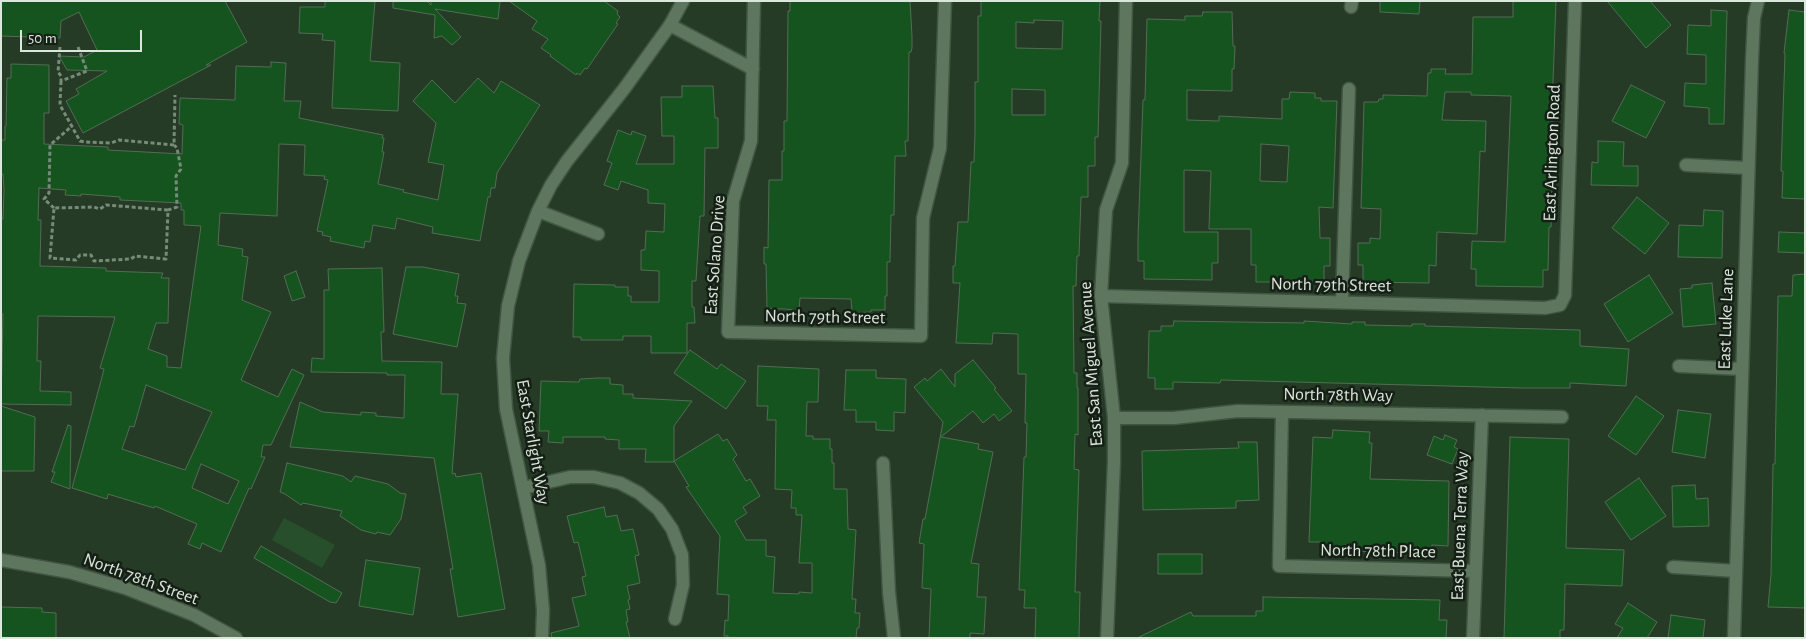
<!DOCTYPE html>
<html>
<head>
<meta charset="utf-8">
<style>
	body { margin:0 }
	#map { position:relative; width:1806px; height:639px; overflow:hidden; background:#253b26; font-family:"Alegreya Sans",sans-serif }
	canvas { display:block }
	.frame { position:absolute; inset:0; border:2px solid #dae8db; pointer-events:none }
	.scale { position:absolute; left:20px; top:30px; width:122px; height:22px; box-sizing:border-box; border:2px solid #dae8db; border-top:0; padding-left:6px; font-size:15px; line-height:18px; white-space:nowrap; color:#dae8db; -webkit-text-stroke:4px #161f16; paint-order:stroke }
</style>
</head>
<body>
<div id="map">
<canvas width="1806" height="639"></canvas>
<div class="frame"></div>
<div class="scale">50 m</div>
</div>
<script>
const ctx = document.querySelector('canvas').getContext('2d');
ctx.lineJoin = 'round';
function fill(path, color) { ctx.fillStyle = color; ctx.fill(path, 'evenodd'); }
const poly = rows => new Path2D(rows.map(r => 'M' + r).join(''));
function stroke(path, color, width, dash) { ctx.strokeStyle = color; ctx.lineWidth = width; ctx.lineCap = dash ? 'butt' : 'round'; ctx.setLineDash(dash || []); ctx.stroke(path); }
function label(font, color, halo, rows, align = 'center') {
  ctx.font = font + ' "Alegreya Sans",sans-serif'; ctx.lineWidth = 5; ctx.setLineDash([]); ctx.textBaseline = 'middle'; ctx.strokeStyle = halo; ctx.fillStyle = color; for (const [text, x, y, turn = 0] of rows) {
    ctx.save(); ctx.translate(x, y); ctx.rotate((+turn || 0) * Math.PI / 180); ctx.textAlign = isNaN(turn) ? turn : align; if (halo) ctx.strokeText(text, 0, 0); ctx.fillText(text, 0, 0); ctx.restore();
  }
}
fill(poly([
	[284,518,335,545,322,568,272,540]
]), '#284f2b');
const building = poly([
	[1,1,225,1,247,42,206,65,211,65,83,133,66,101,79,94,76,89,107,71,67,70,59,56,84,57,97,50,79,12,61,21,60,38,1,36,1,1],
	[325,1,375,1,370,61,400,63,398,111,332,108,335,41,322,40,323,34,299,33,300,7,325,7,325,1],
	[393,1,427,1,431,5,431,1,500,1,498,19,435,9,461,37,452,45,442,36,434,38,435,15,393,8,393,1],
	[509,1,604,1,618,11,617,14,620,17,616,23,618,24,587,69,585,68,580,75,577,73,576,75,550,56,551,55,541,48,548,39,532,29,537,21,509,1],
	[790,1,910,1,912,36,912,48,911,52,909,52,908,141,905,141,906,156,895,156,894,215,891,215,890,262,887,262,887,296,885,296,885,310,871,310,871,312,852,313,851,299,800,298,799,310,767,308,766,264,764,264,764,247,768,248,769,180,782,180,782,151,784,151,784,121,787,121,788,11,790,11,790,1],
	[981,1,1100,1,1099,21,1101,21,1098,137,1095,137,1095,166,1088,166,1088,197,1081,197,1079,256,1077,256,1076,286,1073,286,1074,373,1077,373,1077,388,1078,388,1078,435,1075,434,1074,469,1079,470,1075,592,1080,592,1079,638,1035,638,1036,608,1024,608,1025,590,1019,590,1024,457,1026,457,1027,423,1025,423,1026,374,1018,374,1018,334,993,333,992,344,956,343,960,283,953,283,953,266,955,266,958,222,968,222,971,162,974,162,975,132,975,82,978,82,978,16,981,16,981,1],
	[1034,20,1063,21,1062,49,1016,48,1016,22,1034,23,1034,20],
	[1012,89,1045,90,1045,115,1012,115,1012,89],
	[1380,1,1420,1,1419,14,1380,12,1380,1],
	[1513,1,1556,1,1552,109,1552,202,1551,227,1549,227,1548,270,1543,270,1543,287,1476,286,1476,269,1471,269,1472,241,1505,242,1511,96,1471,95,1471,92,1445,92,1442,120,1486,121,1485,152,1480,151,1477,234,1437,232,1436,266,1429,265,1429,283,1363,282,1363,265,1358,265,1358,243,1370,243,1370,238,1380,239,1381,209,1361,208,1364,102,1378,102,1379,99,1383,99,1383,95,1427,96,1428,73,1431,73,1431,69,1446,69,1445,74,1472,74,1473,17,1513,17,1513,1],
	[1607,1,1650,1,1671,25,1646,48,1607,1],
	[1711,10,1727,11,1724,124,1709,124,1709,108,1684,106,1685,83,1706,84,1706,55,1687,54,1688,25,1711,26,1711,10],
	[1789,10,1805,12,1805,199,1782,198,1783,171,1781,171,1785,54,1784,53,1789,10],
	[1203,12,1232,12,1233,46,1235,46,1234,69,1232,69,1232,91,1187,90,1187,120,1219,121,1219,116,1282,119,1282,99,1289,99,1290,92,1315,93,1315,98,1321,98,1321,101,1337,101,1333,208,1319,207,1320,238,1330,238,1330,266,1324,266,1324,282,1256,282,1256,265,1251,265,1251,229,1209,229,1211,171,1184,170,1184,232,1218,232,1218,263,1212,263,1212,280,1144,279,1144,261,1138,261,1138,238,1143,100,1145,100,1147,19,1185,20,1185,16,1202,16,1203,12],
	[1261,144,1289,146,1287,182,1260,181,1261,144],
	[271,62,286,63,284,101,301,101,299,118,383,135,382,138,384,138,382,152,384,152,378,184,404,190,403,192,438,200,444,165,428,162,436,123,413,101,432,80,455,103,478,78,494,93,501,81,540,105,497,173,495,188,491,188,490,197,488,197,480,241,432,233,433,227,397,218,395,229,373,225,370,242,365,241,364,248,330,241,331,237,322,235,323,232,317,231,328,180,324,179,325,176,304,175,305,145,279,144,277,216,220,213,218,245,243,249,242,256,248,257,242,300,271,312,241,380,278,397,292,369,304,375,271,445,263,445,261,457,265,457,251,489,249,488,221,552,202,543,200,549,188,544,197,524,155,506,154,508,108,494,107,499,72,488,102,377,104,369,100,368,115,317,38,316,37,361,41,361,40,391,71,392,71,405,1,404,3,314,1,314,1,219,3,219,4,190,3,174,1,174,1,140,5,140,5,126,6,126,7,78,11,78,11,64,49,65,49,113,44,113,44,144,108,147,108,150,182,154,183,125,179,124,180,98,235,100,236,66,271,67,271,62],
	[39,188,66,190,65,195,81,196,81,194,120,197,120,200,181,203,181,210,184,210,184,225,201,226,181,368,167,367,167,356,148,349,156,323,168,323,169,278,161,278,163,273,106,271,106,268,40,266,41,220,38,220,39,188],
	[146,385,212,412,185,470,122,449,130,426,134,427,146,385],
	[201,464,239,481,228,504,192,488,201,464],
	[1631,85,1665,102,1646,138,1612,121,1631,85],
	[682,86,713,86,715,118,718,118,718,148,705,148,704,216,700,216,696,281,692,281,692,307,694,307,695,323,687,323,687,353,651,353,651,336,623,336,623,340,581,340,581,337,573,337,574,284,615,285,615,287,628,287,628,296,631,296,631,302,659,302,659,271,641,270,641,250,645,250,646,231,664,232,665,204,648,203,648,190,621,181,618,190,604,185,612,163,607,161,618,130,631,135,632,131,646,136,636,164,674,164,674,136,662,136,661,97,682,97,682,86],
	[1598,141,1624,142,1623,166,1638,166,1638,186,1591,185,1592,162,1598,163,1598,141],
	[1637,197,1669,223,1645,254,1612,228,1637,197],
	[1704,210,1723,211,1722,258,1678,257,1679,225,1703,226,1704,210],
	[1779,232,1805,233,1805,253,1778,252,1779,232],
	[406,267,423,267,459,274,455,296,458,296,457,303,466,304,457,347,393,334,406,267],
	[382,268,384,332,381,332,382,361,442,362,441,394,458,394,452,474,455,473,456,477,481,473,505,609,458,617,450,569,453,569,434,458,290,447,300,402,323,412,361,415,361,412,376,413,376,416,404,418,405,375,387,375,387,373,311,372,312,358,324,359,324,290,329,290,328,269,382,268],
	[296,271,305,297,292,301,284,276,296,271],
	[1805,274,1805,608,1768,607,1771,575,1773,464,1775,464,1778,296,1792,296,1793,275,1805,274],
	[1649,275,1673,313,1628,342,1604,304,1649,275],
	[1712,283,1716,324,1683,327,1680,289,1692,288,1692,285,1712,283],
	[1174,321,1304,323,1304,321,1352,324,1352,322,1365,322,1365,325,1412,326,1412,324,1425,324,1425,326,1580,330,1580,346,1629,349,1626,386,1570,383,1570,388,1522,388,1221,380,1220,383,1173,382,1173,389,1155,389,1155,378,1148,378,1149,331,1161,331,1161,326,1173,326,1174,321],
	[690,350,717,369,721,364,746,381,726,409,674,373,690,350],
	[973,360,996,388,994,389,1012,411,999,421,994,414,983,423,973,411,941,437,979,444,978,449,993,452,971,563,979,564,977,597,986,597,984,634,970,633,970,638,929,638,931,589,922,588,924,544,919,543,923,519,925,519,943,422,914,387,925,378,927,381,941,369,955,387,955,374,973,360],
	[758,366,819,369,818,402,807,402,806,436,813,436,813,439,830,439,830,449,832,449,832,463,834,463,834,489,847,489,848,529,856,530,852,599,856,599,855,613,860,613,859,628,857,628,856,638,728,638,728,636,724,636,725,620,728,621,729,595,717,594,720,536,686,487,689,486,674,461,718,434,723,441,727,439,737,455,733,459,746,481,750,479,760,496,743,507,747,513,735,521,746,540,766,540,766,556,775,557,773,593,799,594,799,592,812,593,812,563,799,563,802,515,796,515,796,508,791,508,792,490,775,489,776,420,767,420,768,406,757,406,758,366],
	[846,370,876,370,876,378,906,379,905,413,894,412,894,431,876,430,876,422,856,422,856,410,844,410,846,370],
	[598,378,610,378,610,384,623,385,623,394,633,394,633,398,692,401,674,426,674,462,645,462,646,449,619,449,619,440,605,439,605,437,563,437,563,443,548,442,549,431,539,431,541,381,579,382,580,379,598,378],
	[1636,396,1664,416,1636,455,1608,436,1636,396],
	[1,406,35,417,34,471,1,471,1,406],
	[1678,410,1711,414,1705,458,1672,452,1678,410],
	[68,425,71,426,70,489,51,482,55,472,52,472,68,425],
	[1333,430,1370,432,1369,443,1372,443,1370,479,1449,481,1448,546,1432,545,1431,553,1372,552,1323,549,1323,542,1309,542,1313,437,1332,438,1333,430],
	[1445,435,1457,440,1454,447,1458,449,1452,464,1427,455,1434,436,1443,440,1445,435],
	[1510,437,1569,439,1566,548,1624,550,1622,586,1565,584,1564,630,1560,630,1560,638,1504,638,1510,437],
	[1238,442,1257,442,1259,500,1236,501,1236,508,1143,510,1142,451,1239,448,1238,442],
	[287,463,343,476,351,482,355,476,388,484,400,493,406,494,401,519,390,535,377,532,376,534,361,530,340,516,342,511,303,503,301,505,285,494,280,492,287,463],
	[1639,478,1666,516,1631,540,1605,502,1639,478],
	[1695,485,1696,499,1708,498,1709,526,1673,527,1672,486,1695,485],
	[604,507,606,517,617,515,621,531,633,529,639,555,635,556,640,583,627,586,630,599,628,600,630,609,626,610,628,622,626,622,630,638,552,638,551,633,579,626,572,598,586,595,582,577,586,576,578,542,574,543,567,516,604,507],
	[261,546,342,593,336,603,330,602,254,558,261,546],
	[1158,554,1202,554,1202,574,1158,574,1158,554],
	[366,560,420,568,413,615,359,606,366,560],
	[1263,597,1440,600,1439,620,1447,620,1446,638,1137,638,1191,612,1193,616,1256,616,1256,611,1263,611,1263,597],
	[1628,603,1657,622,1647,638,1617,638,1623,628,1615,624,1628,603],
	[1,607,42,608,42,612,56,613,56,638,1,638,1,607],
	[1671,615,1705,620,1703,638,1668,638,1671,615]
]);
fill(building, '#15541f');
stroke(building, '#546c55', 1);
const minor = poly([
	[754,1,751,141,733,201,728,332,921,336,923,218,940,148,945,1],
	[1351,7,1352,1],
	[670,25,753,69],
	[1686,165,1748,168],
	[538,211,598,234],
	[1101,296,1545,308,1560,305,1565,295,1575,1],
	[1342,302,1349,89],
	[1679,366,1742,369],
	[1282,412,1279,566,1475,571],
	[1114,418,1174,418,1238,411,1562,417],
	[883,463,889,592,894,638],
	[523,488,570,477,594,477,620,483,639,493,658,509,672,529,682,555,683,585,675,619],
	[1,560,69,572,125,588,194,615,236,638],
	[1673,567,1736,571],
	[542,638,543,610,539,565,506,409,503,358,508,306,519,261,538,211,551,185,567,161,624,89,670,25,683,1],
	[1107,638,1114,461,1114,418,1101,296,1106,210,1122,163,1126,1],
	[1473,638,1482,415],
	[1734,638,1752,60,1754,18,1758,1]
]);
stroke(minor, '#425543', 15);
stroke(poly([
	[60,47,58,72,61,76,61,81,87,71,78,47],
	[61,81,60,105,80,141,85,142,111,143,119,140,174,145,175,95],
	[54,208,44,199,49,193,50,145,72,126],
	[168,210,106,205,100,209,94,207,54,208,50,258,76,260,80,255,91,255,94,261,131,259,135,256,166,259,168,210,177,207,176,176,181,169,177,148,174,145]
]), '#788a79', 3, [4, 2.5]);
stroke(minor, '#5e765e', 12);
label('18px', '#dae8db', '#161f16', [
	["East Arlington Road",1552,153,-88],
	["East Solano Drive",715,255,-86],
	["North 79th Street",1331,285,1],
	["North 79th Street",825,317,1],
	["East Luke Lane",1726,319,-88],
	["East San Miguel Avenue",1091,364,-94],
	["North 78th Way",1338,395,1],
	["East Starlight Way",533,442,80],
	["East Buena Terra Way",1460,526,-88],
	["North 78th Place",1378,551,1],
	["North 78th Street",141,579,20]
]);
</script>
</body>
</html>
